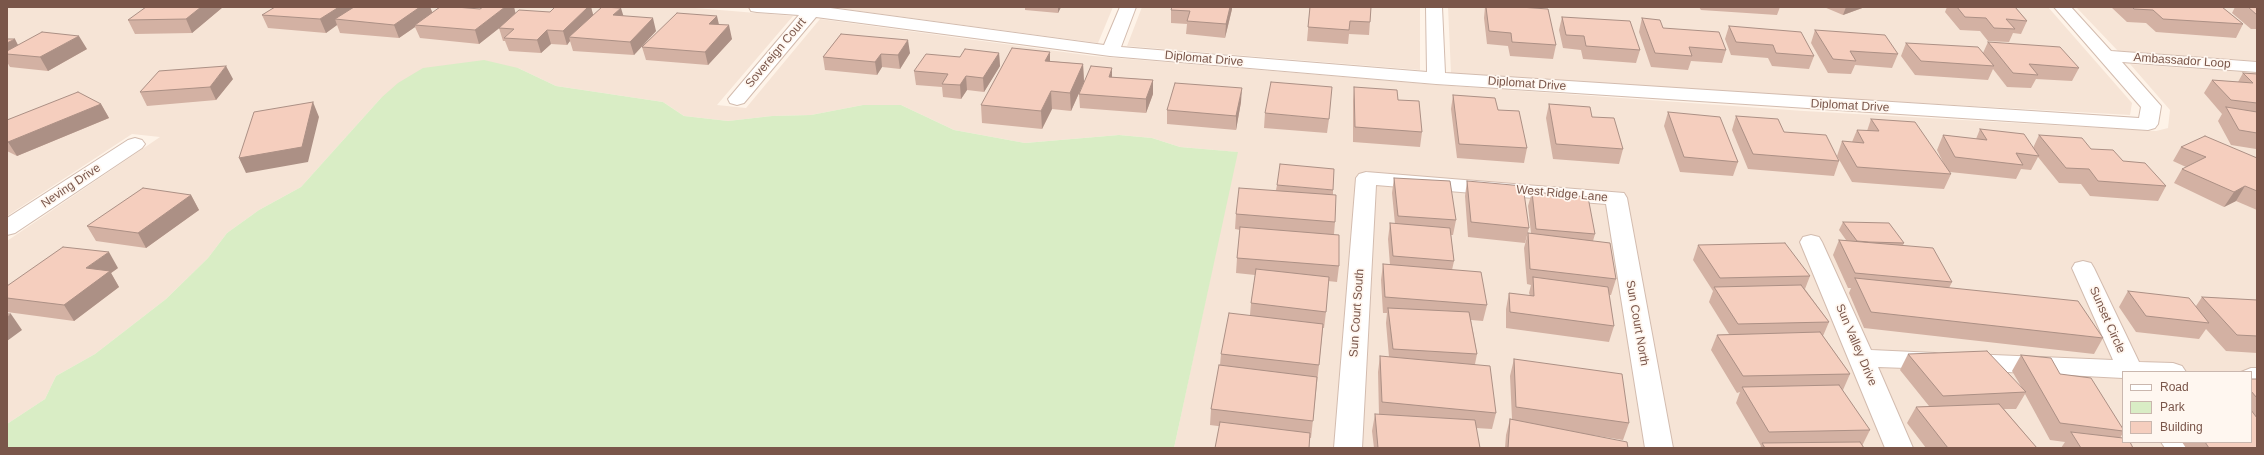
<!DOCTYPE html>
<html>
<head>
<meta charset="utf-8">
<style>
	body { margin:0 }
	#map { position:relative; width:2264px; height:455px; overflow:hidden; background:#fef3e8; font-family:Helvetica,sans-serif }
	canvas { display:block }
	.frame { position:absolute; inset:0; border:8px solid #7a564a; pointer-events:none }
	.legend { position:absolute; left:2122px; top:371px; width:130px; height:72px; box-sizing:border-box; background:#fff7f0; border:1px solid #cab7ae; margin:0; padding:5px 7px; list-style:none; font-size:12px; color:#7a564a }
	.legend li { display:flex; align-items:center; gap:8px; height:20px }
	.legend b { width:20px; border:1px solid #cab7ae }
</style>
</head>
<body>
<div id="map">
<canvas width="2264" height="455"></canvas>
<div class="frame"></div>
<ul class="legend">
<li><b style="height:5px;background:#fff"></b>Road</li>
<li><b style="height:11px;background:#d9edc5"></b>Park</li>
<li><b style="height:11px;background:#f5cebe"></b>Building</li>
</ul>
</div>
<script>
const ctx = document.querySelector('canvas').getContext('2d');
ctx.lineJoin = 'round';
function fill(path, color) { ctx.fillStyle = color; ctx.fill(path, 'evenodd'); }
const poly = rows => new Path2D(rows.map(r => 'M' + r).join(''));
function stroke(path, color, width, dash) { ctx.strokeStyle = color; ctx.lineWidth = width; ctx.lineCap = dash ? 'butt' : 'round'; ctx.setLineDash(dash || []); ctx.stroke(path); }
function label(font, color, halo, rows, align = 'center') {
  ctx.font = font + ' Helvetica,sans-serif'; ctx.lineWidth = 3.5; ctx.setLineDash([]); ctx.textBaseline = 'middle'; ctx.strokeStyle = halo; ctx.fillStyle = color; for (const [text, x, y, turn = 0] of rows) {
    ctx.save(); ctx.translate(x, y); ctx.rotate((+turn || 0) * Math.PI / 180); ctx.textAlign = isNaN(turn) ? turn : align; if (halo) ctx.strokeText(text, 0, 0); ctx.fillText(text, 0, 0); ctx.restore();
  }
}
fill(poly([
	[7,7,683,7,793,16,717,105,746,108,820,19,1093,56,1452,86,1804,111,2156,131,2168,128,2170,110,2130,64,2257,73,2257,448,1174,448,1237,152,1180,147,1152,138,1119,135,1025,143,954,130,901,105,863,105,811,115,772,116,728,121,684,116,663,102,556,86,518,68,381,98,301,187,259,210,227,233,208,258,166,299,95,354,56,376,45,399,7,424,7,241,160,137,132,134,7,216],
	[2123,372,2251,372,2251,442,2123,442],
	[829,7,1113,7,1098,43],
	[1142,7,1420,7,1420,70,1127,46],
	[1448,7,2048,7,2132,103,2130,115,1796,96,1451,73],
	[2076,7,2257,7,2257,61,2118,51]
]), '#f6e4d6');
fill(poly([
	[484,60,518,68,556,86,663,102,684,116,728,121,772,116,811,115,863,105,901,105,954,130,1025,143,1119,135,1152,138,1180,147,1238,152,1174,448,7,448,7,424,45,399,56,376,95,354,166,299,208,258,227,233,259,210,301,187,381,98,398,83,423,68]
]), '#d9edc5');
const minor = poly([
	[749,7,823,7,1104,45,1120,7,1136,7,1121,47,1427,72,1426,7,1442,7,1445,73,2139,118,2141,107,2054,7,2071,7,2111,51,2257,62,2257,72,2122,62,2161,106,2158,124,2155,128,2148,130,1436,84,1110,56,816,17,744,103,737,105,730,103,728,99,799,15,757,12,751,11,749,7],
	[135,138,142,140,145,144,142,148,15,233,7,235,7,218,128,140,135,138],
	[1366,172,1624,193,1627,198,1673,448,1645,448,1606,204,1376,185,1362,448,1334,448,1356,178,1359,174,1366,172],
	[1811,235,1819,237,1822,242,1871,350,1935,353,1944,355,1948,361,1944,367,1935,369,1878,367,1913,448,1885,448,1800,242,1803,237,1811,235],
	[2083,261,2091,263,2094,268,2139,362,2173,363,2182,366,2186,372,2123,372,2123,378,1969,370,1960,368,1956,362,1960,356,1969,354,2113,360,2072,268,2075,263,2083,261],
	[2251,368,2257,368,2257,386,2251,386,2251,372,2241,372,2251,368],
	[2161,442,2189,442,2193,448,2165,448,2161,442]
]);
stroke(minor, '#d3bcaf', 2);
fill(minor, '#fff');
fill(poly([
	[223,7,192,33,135,34,128,20],
	[275,7,430,7,432,12,514,7,515,13,550,12,555,7,591,7,593,15,623,16,656,31,634,55,573,51,570,41,567,45,551,44,541,53,509,51,505,41,503,41,499,28,479,44,420,38,415,27,399,38,340,33,337,25,326,33,268,28,262,15],
	[1025,7,1061,7,1058,13,1025,10],
	[1310,7,1371,7,1369,35,1349,34,1348,44,1307,41],
	[1485,7,1520,7,1556,45,1553,59,1510,56,1508,46,1487,44,1484,18],
	[1699,7,1780,7,1777,15,1701,10],
	[1824,7,1865,7,1843,15],
	[1947,7,2015,7,2027,21,2021,34,2013,33,2009,42,1988,41,1980,31,1960,30,1945,12],
	[2111,7,2222,7,2243,24,2236,38,2156,32,2146,23,2127,22],
	[2235,7,2257,7,2257,29,2251,29,2232,13],
	[1232,9,1225,38,1186,34,1187,24,1171,23,1171,10],
	[1562,17,1640,50,1636,63,1583,59,1581,50,1563,48,1559,30],
	[1642,18,1663,28,1726,50,1722,63,1691,61,1688,70,1651,67,1639,32],
	[719,25,732,39,708,65,646,60,642,47],
	[1729,26,1814,56,1809,69,1772,66,1768,58,1731,55,1725,39],
	[1815,30,1898,54,1892,68,1855,65,1851,74,1828,73,1811,43],
	[841,34,910,53,900,69,882,67,877,75,825,70,823,57],
	[7,39,18,45,87,49,48,71,10,67,7,62],
	[1988,42,2079,68,2072,81,2036,79,2031,88,2007,87,1993,69,1988,80,1915,75,1901,56,1906,43,1983,53],
	[999,53,1000,66,984,92,967,90,961,99,943,97,942,87,916,85,914,71,960,57],
	[1050,61,1083,64,1084,82,1071,111,1052,109,1042,129,982,123,981,105],
	[2243,73,2257,74,2257,150,2256,149,2231,145,2218,121,2222,114,2204,93,2212,80,2238,82],
	[1112,77,1153,80,1153,94,1146,113,1080,108,1079,94],
	[233,79,216,100,147,106,140,92],
	[1354,87,1398,100,1422,132,1420,147,1353,142,1353,101],
	[1453,95,1498,110,1527,148,1524,163,1457,158,1451,109],
	[1241,102,1236,130,1167,124,1167,110],
	[101,104,109,118,17,156,7,151,7,120],
	[1549,104,1592,117,1623,149,1619,164,1553,159,1546,118],
	[1668,112,1738,162,1733,176,1680,172,1664,126],
	[1265,113,1329,119,1327,133,1264,128],
	[1736,116,1784,132,1839,161,1834,176,1748,169,1732,130],
	[1871,119,1945,166,1937,150,1943,135,1976,139,1980,129,2033,148,2039,135,2091,149,2123,161,2166,186,2158,201,2090,196,2081,184,2059,183,2038,157,2031,170,2021,169,2016,179,1950,172,1951,174,1944,189,1852,182,1837,156,1842,141,1852,142,1857,130,1867,131],
	[2181,147,2257,158,2257,210,2236,201,2224,207,2174,183,2182,169,2186,167,2173,161],
	[1394,178,1456,220,1453,235,1451,235,1454,261,1452,270,1487,305,1483,321,1471,320,1477,354,1475,364,1496,413,1492,429,1476,428,1480,448,1374,448,1372,431,1375,414,1379,415,1378,372,1380,356,1389,357,1386,323,1387,313,1383,313,1381,280,1383,264,1390,265,1388,239,1390,223,1395,224,1392,193],
	[1467,181,1529,228,1525,243,1468,237,1465,196],
	[1277,185,1333,190,1333,195,1335,222,1334,234,1339,266,1337,282,1328,281,1326,312,1324,328,1323,328,1311,438,1210,425,1211,409,1220,365,1221,354,1250,315,1251,303,1255,275,1236,273,1237,258,1240,230,1235,229,1236,214,1276,190],
	[1532,192,1595,234,1593,241,1616,279,1611,295,1609,295,1614,326,1609,342,1506,328,1506,309,1509,293,1530,296,1529,293,1531,285,1527,284,1524,248,1528,233,1531,233,1528,206],
	[191,195,199,210,146,248,96,241,87,226],
	[1843,222,1904,243,1903,245,1952,282,1949,288,2103,338,2094,354,1864,328,1849,293,1851,288,1848,288,1833,255,1839,240,1846,240,1839,230],
	[1698,245,1810,276,1805,289,1829,322,1823,336,1850,374,1843,390,1842,390,1870,430,1862,446,1864,448,1760,448,1761,446,1736,403,1740,392,1737,393,1711,350,1717,335,1729,334,1709,302,1713,291,1693,260],
	[118,268,111,273,119,287,74,321,7,312,7,286],
	[2128,291,2196,306,2202,297,2257,300,2257,353,2226,351,2206,329,2199,339,2136,332,2119,307],
	[1908,354,2022,388,2012,371,2021,355,2060,374,2123,429,2123,433,2120,438,2133,448,2061,448,2065,442,2050,440,2025,394,2016,409,2004,409,2037,448,1926,448,1907,423,1916,407,1929,406,1900,370],
	[1514,359,1629,423,1623,440,1592,435,1628,448,1505,448,1506,435,1510,419,1512,419,1510,376],
	[2251,379,2257,379,2257,448,2186,448,2182,442,2251,442]
]), '#d3b1a3');
fill(poly([
	[201,7,223,7,192,33,186,19],
	[339,7,359,7,335,19,337,25,326,33,320,19],
	[420,7,430,7,433,14,415,25,415,27,399,38,394,25],
	[505,7,514,7,516,15,479,44,475,30],
	[588,7,591,7,594,18,569,37,570,41,567,45,563,31],
	[1058,7,1061,7,1058,13],
	[1230,7,1232,7,1232,9,1225,38,1226,24],
	[1846,7,1865,7,1843,15],
	[621,8,625,21,613,15],
	[717,16,720,29,709,24],
	[653,18,656,31,634,55,630,42],
	[729,25,732,39,708,65,705,52],
	[547,30,551,44,541,53,537,40],
	[79,36,87,49,48,71,40,57],
	[15,39,22,53,7,54,7,43],
	[908,40,910,53,900,69,898,55],
	[1050,52,1050,70,1045,61],
	[999,53,1000,66,984,92,983,78],
	[881,54,882,67,877,75,875,62],
	[1083,64,1084,82,1071,111,1070,93],
	[226,66,233,79,216,100,210,87],
	[1112,68,1112,82,1109,77],
	[966,76,967,90,961,99,960,85],
	[1153,80,1153,94,1146,113,1146,99],
	[1242,88,1241,102,1236,130,1236,116],
	[1051,91,1052,109,1042,129,1041,111],
	[313,102,319,117,308,162,246,173,239,158],
	[101,104,109,118,17,156,8,142],
	[2245,186,2236,201,2224,207,2234,192],
	[191,195,199,210,146,248,138,233],
	[109,252,118,268,111,273,119,287,74,321,64,305,86,268],
	[11,314,22,330,7,341,7,317]
]), '#ac9085');
const building = poly([
	[146,7,201,7,186,19,128,20,146,7],
	[275,7,339,7,320,19,262,15,275,7],
	[354,7,420,7,394,25,335,19,354,7],
	[440,7,456,7,480,9,483,7,505,7,475,30,415,25,440,7],
	[555,7,588,7,563,31,547,30,537,40,504,38,514,29,499,28,519,10,550,12,555,7],
	[602,7,621,8,613,15,653,18,630,42,569,37,602,7],
	[1172,7,1230,7,1226,24,1187,21,1190,11,1171,10,1172,7],
	[1310,7,1371,7,1370,22,1350,21,1349,30,1308,27,1310,7],
	[1486,7,1520,7,1548,9,1556,45,1512,42,1511,33,1489,31,1486,7],
	[1957,7,2015,7,2027,21,2006,19,2015,29,1994,28,1986,18,1965,17,1957,7],
	[2132,7,2222,7,2243,24,2163,19,2153,10,2134,9,2132,7],
	[2248,7,2257,7,2257,15,2248,7],
	[677,13,717,16,709,24,729,25,705,52,642,47,677,13],
	[1562,17,1630,21,1640,50,1586,46,1584,36,1566,35,1562,17],
	[1642,18,1660,20,1663,28,1719,32,1726,50,1689,47,1692,56,1655,53,1642,18],
	[1729,26,1801,32,1814,56,1776,53,1773,45,1736,42,1729,26],
	[1815,30,1885,35,1898,54,1850,51,1856,61,1833,59,1815,30],
	[42,32,79,36,40,57,7,54,7,51,42,32],
	[841,34,908,40,898,55,881,54,875,62,823,57,841,34],
	[7,39,15,39,7,43,7,39],
	[1988,42,2060,47,2079,68,2029,64,2038,75,2013,73,1988,42],
	[1906,43,1978,47,1994,66,1921,61,1906,43],
	[1012,48,1050,52,1045,61,1083,64,1070,93,1051,91,1041,111,981,105,1012,48],
	[965,49,999,53,983,78,966,76,960,85,942,84,948,74,914,71,926,54,960,57,965,49],
	[226,66,210,87,140,92,159,71,226,66],
	[1091,66,1112,68,1109,77,1153,80,1146,99,1079,94,1091,66],
	[2243,73,2257,74,2257,103,2231,100,2212,80,2253,83,2243,73],
	[1271,82,1332,87,1329,119,1265,113,1271,82],
	[1175,83,1242,88,1236,116,1167,110,1175,83],
	[1354,87,1397,90,1398,100,1419,101,1422,132,1355,127,1354,87],
	[78,92,101,104,8,142,7,141,7,120,78,92],
	[1453,95,1495,98,1498,110,1519,111,1527,148,1459,144,1453,95],
	[313,102,302,147,239,158,254,112,313,102],
	[1549,104,1590,107,1592,117,1614,118,1623,149,1556,144,1549,104],
	[2226,107,2257,112,2257,133,2239,130,2226,107],
	[1668,112,1720,117,1738,162,1684,157,1668,112],
	[1736,116,1778,119,1784,132,1826,135,1839,161,1753,154,1736,116],
	[1871,119,1915,122,1951,174,1857,167,1842,141,1864,143,1857,130,1879,131,1871,119],
	[1980,129,2024,134,2039,156,2016,153,2023,165,1955,157,1943,135,1987,140,1980,129],
	[2039,135,2082,138,2091,149,2113,150,2123,161,2145,163,2166,186,2098,181,2089,169,2066,168,2039,135],
	[2205,136,2257,158,2257,191,2245,186,2234,192,2182,169,2206,157,2181,147,2205,136],
	[1280,164,1334,169,1333,190,1277,185,1280,164],
	[1394,178,1450,181,1456,220,1398,216,1394,178],
	[1467,181,1523,186,1529,228,1471,222,1467,181],
	[143,188,191,195,138,233,87,226,143,188],
	[1239,188,1336,195,1335,222,1236,214,1239,188],
	[1532,192,1588,197,1595,234,1536,229,1532,192],
	[1843,222,1889,223,1904,243,1869,242,1857,241,1843,222],
	[1390,223,1450,228,1454,261,1393,256,1390,223],
	[1240,227,1339,235,1339,266,1237,258,1240,227],
	[1528,233,1610,243,1616,279,1530,269,1528,233],
	[1839,240,1933,248,1952,282,1855,273,1839,240],
	[1785,243,1810,276,1720,278,1698,245,1785,243],
	[63,247,109,252,86,268,110,271,64,305,7,298,7,286,63,247],
	[1383,264,1481,272,1487,305,1385,297,1383,264],
	[1256,269,1329,277,1326,312,1251,303,1256,269],
	[1533,277,1608,287,1614,326,1510,312,1509,293,1534,296,1533,277],
	[1855,278,2078,301,2103,338,1871,312,1855,278],
	[1801,285,1829,322,1738,324,1714,287,1801,285],
	[2128,291,2189,298,2209,323,2146,316,2128,291],
	[2202,297,2257,300,2257,336,2237,335,2202,297],
	[1388,308,1469,312,1477,354,1393,349,1388,308],
	[1229,313,1323,324,1319,365,1221,354,1229,313],
	[7,314,11,314,7,317,7,314],
	[1820,332,1850,374,1743,376,1717,335,1820,332],
	[1987,351,2026,392,1943,396,1908,354,1987,351],
	[2021,355,2051,358,2060,374,2091,378,2123,429,2123,431,2060,423,2021,355],
	[1380,356,1490,366,1496,413,1382,402,1380,356],
	[1514,359,1622,374,1629,423,1516,407,1514,359],
	[1219,365,1317,377,1313,421,1211,409,1219,365],
	[2251,379,2257,379,2257,398,2251,391,2251,379],
	[1839,385,1870,430,1769,432,1742,387,1839,385],
	[1999,404,2037,448,1948,448,1916,407,1999,404],
	[2251,410,2257,418,2257,448,2209,448,2205,442,2251,442,2251,410],
	[1375,414,1475,420,1480,448,1378,448,1375,414],
	[1510,419,1627,442,1628,448,1508,448,1510,419],
	[1220,422,1310,433,1309,448,1215,448,1220,422],
	[2071,432,2123,438,2123,442,2130,442,2133,448,2081,448,2071,432],
	[1860,442,1864,448,1765,448,1762,443,1860,442]
]);
fill(building, '#f5cebe');
stroke(building, '#ac9085', 1);
label('12px', '#7a564a', '#fff7f0', [
	["Sovereign Court",776,53,-50],
	["Diplomat Drive",1204,59,5],
	["Ambassador Loop",2182,61,4],
	["Diplomat Drive",1527,84,4],
	["Diplomat Drive",1850,106,3],
	["Neving Drive",71,186,-34],
	["West Ridge Lane",1562,194,5],
	["Sun Court South",1357,313,-86],
	["Sunset Circle",2107,320,66],
	["Sun Court North",1637,323,80],
	["Sun Valley Drive",1856,345,67]
]);
</script>
</body>
</html>
